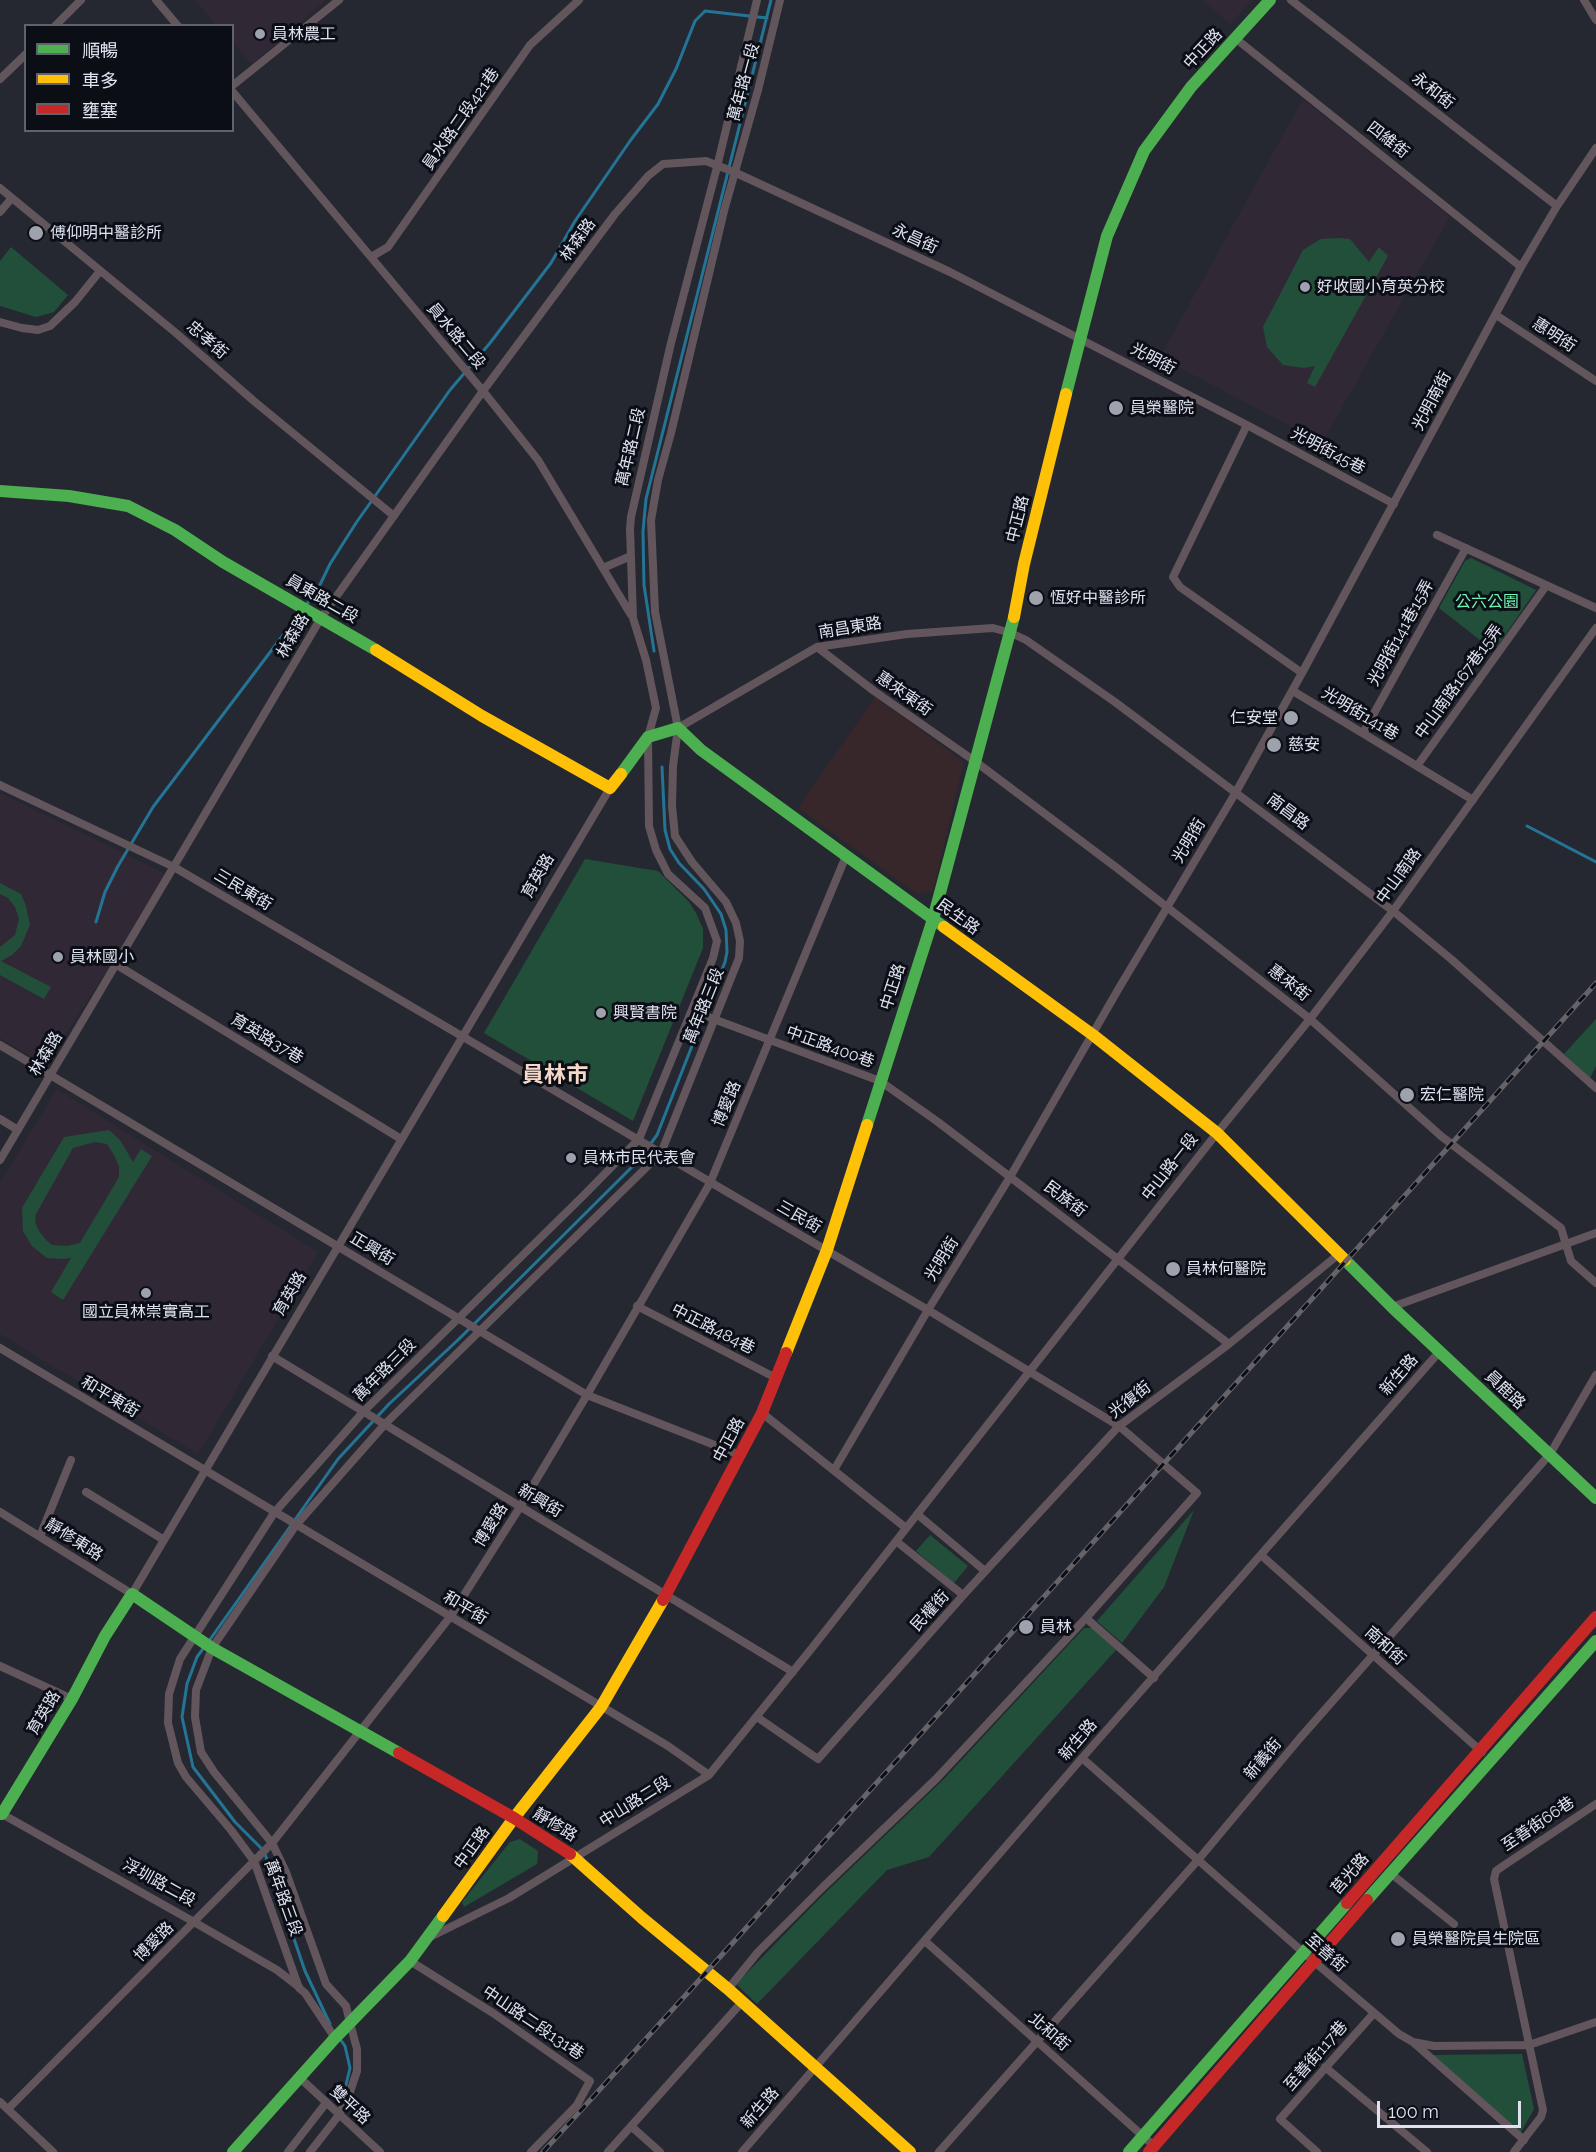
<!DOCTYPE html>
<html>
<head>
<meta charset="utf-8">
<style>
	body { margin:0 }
	#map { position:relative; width:1596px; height:2152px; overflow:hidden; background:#252831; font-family:Raleway,"Noto Sans TC",sans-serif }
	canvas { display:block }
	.legend { position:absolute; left:24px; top:24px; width:210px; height:108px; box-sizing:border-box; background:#0c0e16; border:2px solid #60636d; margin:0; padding:8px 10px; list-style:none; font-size:18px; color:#dfe3f0 }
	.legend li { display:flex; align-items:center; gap:12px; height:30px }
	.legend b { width:30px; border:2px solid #60636d }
	.scale { position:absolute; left:1377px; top:2101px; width:144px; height:27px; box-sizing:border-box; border:3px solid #dfe3f0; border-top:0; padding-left:8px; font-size:18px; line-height:21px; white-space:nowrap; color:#dfe3f0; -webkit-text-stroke:4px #0c0e16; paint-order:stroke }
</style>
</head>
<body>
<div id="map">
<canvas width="1596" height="2152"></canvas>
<ul class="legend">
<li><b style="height:8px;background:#4caf50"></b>順暢</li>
<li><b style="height:8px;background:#ffc107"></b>車多</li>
<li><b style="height:8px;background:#c62828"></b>壅塞</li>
</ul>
<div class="scale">100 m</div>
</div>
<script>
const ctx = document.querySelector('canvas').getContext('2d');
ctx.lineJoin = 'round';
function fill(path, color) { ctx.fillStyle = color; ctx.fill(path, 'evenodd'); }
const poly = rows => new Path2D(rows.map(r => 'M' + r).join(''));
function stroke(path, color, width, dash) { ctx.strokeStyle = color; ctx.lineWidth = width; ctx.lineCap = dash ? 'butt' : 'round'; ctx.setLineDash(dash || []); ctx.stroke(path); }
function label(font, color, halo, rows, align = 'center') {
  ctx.font = font + ' Raleway,"Noto Sans TC",sans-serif'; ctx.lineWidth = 6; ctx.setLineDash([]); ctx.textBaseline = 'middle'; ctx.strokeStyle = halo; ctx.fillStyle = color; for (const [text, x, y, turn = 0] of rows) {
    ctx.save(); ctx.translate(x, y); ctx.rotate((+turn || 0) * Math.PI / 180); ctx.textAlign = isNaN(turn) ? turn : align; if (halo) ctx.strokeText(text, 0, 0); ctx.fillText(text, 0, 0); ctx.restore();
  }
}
fill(poly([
	[875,697,964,762,933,891,917,894,798,808]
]), '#37272a');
fill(poly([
	[194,0,326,0,252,65,233,43,232,26,217,25],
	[1202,0,1252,0,1230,24],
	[1303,99,1450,216,1322,443,1160,357],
	[0,793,170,876,45,1065,0,1038],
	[57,1089,318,1252,198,1454,0,1334,0,1183]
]), '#312836');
fill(poly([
	[1339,238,1350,239,1369,262,1379,247,1388,256,1315,387,1307,383,1315,366,1304,368,1283,365,1267,347,1263,327,1303,250,1321,239],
	[11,247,68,295,54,312,36,317,0,306,0,261],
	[1471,558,1536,590,1494,651,1439,608,1465,561],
	[585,859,658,871,689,902,696,913,703,929,703,948,633,1121,484,1033],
	[0,883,21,894,26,906,30,925,21,946,12,955,1,961,51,987,44,999,0,975,0,947,15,935,19,919,15,907,8,898,0,894],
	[1596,1019,1596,1066,1590,1078,1564,1054],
	[109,1130,120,1140,133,1162,141,1149,152,1156,63,1300,51,1292,71,1258,63,1259,47,1258,32,1246,23,1231,22,1208,64,1137],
	[95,1142,107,1144,114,1155,119,1166,119,1177,80,1243,67,1246,52,1245,46,1240,39,1231,35,1222,36,1214,73,1148],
	[1194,1510,1164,1587,1122,1643,1097,1621],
	[930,1535,968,1566,954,1583,916,1551],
	[1084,1628,1093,1628,1116,1650,929,1857,887,1870,757,2004,736,1984,822,1896,944,1779],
	[520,1839,538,1851,537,1864,464,1907,462,1902,510,1842],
	[1522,2054,1534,2109,1521,2132,1432,2055]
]), '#224f3a');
stroke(poly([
	[306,605,316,593,330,564,356,523,450,390,490,343,551,263,575,221,630,141,658,104,676,69,695,21,705,11,767,18],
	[654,651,644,585,643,531,646,499,771,0],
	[1527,826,1596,862],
	[96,922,105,892,118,866,153,807,302,610],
	[209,1641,338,1459,389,1404,459,1339,638,1161,657,1135,725,962,727,952,726,930,721,914,704,889,679,863,670,849,665,830,662,767],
	[205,1646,197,1657,187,1684,182,1717,193,1767,235,1822,264,1851,305,1971,330,2024],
	[340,2039,345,2046,350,2068,342,2102]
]), '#247495', 3);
stroke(poly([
	[156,0,178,26],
	[1291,0,1557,206],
	[1584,0,1596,20],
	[55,26,81,0],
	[1235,38,1521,267],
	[0,79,26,54],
	[232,86,339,0],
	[232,91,483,391,538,460,631,615],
	[0,188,176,333,255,402,394,516],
	[0,212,12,198],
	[371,257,388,247,530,45,579,0],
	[1496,315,1596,381],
	[0,322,22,328,38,330,50,326,75,302,100,271],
	[1247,425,1394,504],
	[1437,535,1596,608],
	[603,568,631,556],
	[817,647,874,691,976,762,1117,868,1310,1019,1441,1136,1561,1228,1571,1261,1596,1283],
	[1302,673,1521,267,1557,206,1596,148],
	[1293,691,1473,800],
	[678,728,817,647,907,634,993,628,1011,633,1026,640,1115,702,1393,911,1451,959,1596,1088],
	[1363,733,1466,548],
	[1417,766,1546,586],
	[0,785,174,867,928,1310,1119,1426,1197,1493,1086,1618,936,1779,823,1887,758,1952,728,1989],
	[117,965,401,1139],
	[692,1011,880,1081,938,1122,1229,1344],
	[0,1045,587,1395,740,1455],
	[0,1119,18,1130],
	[0,1160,321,618,483,391,615,214,648,176,663,164,706,161,734,172,950,272,1247,425,1173,577,1180,587,1302,673,1236,792,1119,988,1010,1177,928,1310,834,1470],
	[637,1306,776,1378],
	[1392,1307,1596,1233],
	[0,1348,668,1746,709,1775],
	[272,1356,793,1672],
	[762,1413,906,1528],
	[86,1492,164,1540],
	[0,1512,132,1594,610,788],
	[917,1514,985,1571],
	[40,1536,71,1460],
	[896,1541,963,1595],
	[1261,1555,1482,1752],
	[1086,1618,1154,1678],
	[0,1666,72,1699],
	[757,1717,818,1759,967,1591,1119,1426,1229,1344,1339,1254],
	[1082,1758,1304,1953,1399,2034,1413,2042,1434,2046,1529,2045,1596,2022],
	[0,1816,2,1814,194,1922,277,1970,299,1987],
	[1389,1872,1454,1924],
	[428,1938,509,1898,709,1775,812,1648,1217,1133,1310,1019,1393,911,1596,628],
	[925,1941,1154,2146],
	[410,1961,493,2013,590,2081,577,2105,531,2152],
	[335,2038,305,1993,299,1988,254,1861,231,1830,186,1777,178,1763,168,1723,169,1694,180,1659,274,1513,364,1411,583,1196,639,1139,713,958,717,941,705,908,668,874,656,850,649,826,648,737,656,708,646,660,633,618,630,529,631,517,671,343,717,167,757,0],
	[1414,2043,1524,2140],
	[1325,2067,1427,2152],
	[300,2078,380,2152],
	[0,2102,53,2152],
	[8,2109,272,1843,450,1617,520,1507,587,1395,710,1183,846,856],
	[632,2127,660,2152],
	[288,2152,326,2103],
	[310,2152,339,2115,350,2092,357,2071,357,2049,350,2023,346,2006,326,1984,286,1872,272,1843,214,1772,201,1752,195,1717,196,1690,212,1648,296,1525,385,1424,661,1153,739,958,740,941,736,923,726,902,692,862,675,836,672,806,673,766,678,728,655,612,651,520,658,480,671,433,724,211,758,90,780,0],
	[608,2152,742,2002],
	[742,2152,1082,1758,1440,1351],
	[939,2152,1198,1860,1300,1738,1550,1454,1596,1375],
	[1317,2152,1280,2119,1374,2013],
	[1514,2152,1541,2117,1543,2110,1494,1879,1496,1871,1503,1866,1596,1804]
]), '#62565c', 8);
stroke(poly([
	[1066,394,1107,236,1144,151,1191,87,1270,0],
	[0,491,69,496,128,506,175,530,223,562,376,650],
	[621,774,648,737,678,728,701,750,944,927],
	[867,1125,933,919,1014,617],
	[1345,1260,1392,1307,1596,1498],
	[0,1813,2,1814,72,1699,105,1636,132,1594,212,1648,399,1753],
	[1367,1900,1596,1641],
	[233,2152,335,2038,410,1961,443,1916],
	[1129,2152,1347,1903]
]), '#4caf50', 12);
stroke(poly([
	[1014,617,1024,564,1066,394],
	[376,650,482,716,610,788,621,774],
	[944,927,1093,1035,1217,1133,1345,1260],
	[786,1353,827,1250,867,1125],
	[570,1854,642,1918,728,1989,910,2152],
	[443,1916,514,1818,601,1707,663,1600]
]), '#ffc107', 12);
stroke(poly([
	[663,1600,762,1413,786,1353],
	[399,1753,514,1818,570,1854],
	[1347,1903,1596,1617],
	[1149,2152,1367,1900]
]), '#c62828', 12);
const rail = poly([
	[543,2152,693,1987,1596,983]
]);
stroke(rail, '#666368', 5);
stroke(rail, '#0c0e16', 3, [9]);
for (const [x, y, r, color] of [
	[260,34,6,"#9ea2ad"],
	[36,233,8,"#9ea2ad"],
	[1305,287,6,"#9ea2ad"],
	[1116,408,8,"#9ea2ad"],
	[1036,598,8,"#9ea2ad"],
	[1291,718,8,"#9ea2ad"],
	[1274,745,8,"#9ea2ad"],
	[58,957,6,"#9ea2ad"],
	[601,1013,6,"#9ea2ad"],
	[1407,1095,8,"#9ea2ad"],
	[571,1158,6,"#9ea2ad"],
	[1173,1269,8,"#9ea2ad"],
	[146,1293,6,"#9ea2ad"],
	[1026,1627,8,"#9ea2ad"],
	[1398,1939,8,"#9ea2ad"]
]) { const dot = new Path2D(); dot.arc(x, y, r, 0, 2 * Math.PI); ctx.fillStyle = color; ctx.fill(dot); stroke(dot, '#0c0e16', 2); }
label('16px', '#dfe3f0', '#0c0e16', [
	["員林農工",272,34],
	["傅仰明中醫診所",50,233],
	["好收國小育英分校",1317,287],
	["員榮醫院",1130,408],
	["恆好中醫診所",1050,598],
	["仁安堂",1278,718,"right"],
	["慈安",1288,745],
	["員林國小",70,957],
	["興賢書院",613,1013],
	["宏仁醫院",1420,1095],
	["員林市民代表會",583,1158],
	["員林何醫院",1186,1269],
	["國立員林崇實高工",146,1312,"center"],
	["員林",1040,1627],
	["員榮醫院員生院區",1412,1939]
], 'left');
label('16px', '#dfe3f0', '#0c0e16', [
	["中正路",1203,49,-47],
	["萬年路一段",744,82,-75],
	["永和街",1433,91,38],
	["員水路二段421巷",461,119,-55],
	["四維街",1388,140,38],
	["永昌街",915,239,25],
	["林森路",578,240,-54],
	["惠明街",1554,335,33],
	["員水路二段",456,336,50],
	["忠孝街",207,340,41],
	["光明街",1153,359,28],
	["光明南街",1432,401,-62],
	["萬年路二段",631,447,-77],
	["光明街45巷",1328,451,28],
	["中正路",1018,519,-76],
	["員東路二段",322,599,30],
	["南昌東路",850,628,-9],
	["光明街141巷15弄",1401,633,-61],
	["林森路",293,636,-60],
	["中山南路167巷15弄",1459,682,-54],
	["惠來東街",904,694,35],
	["光明街141巷",1360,714,31],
	["南昌路",1288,812,37],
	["光明街",1189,841,-59],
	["育英路",538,876,-60],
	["中山南路",1399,876,-54],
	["三民東街",243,890,31],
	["民生路",958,917,36],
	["惠來街",1289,983,38],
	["中正路",893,987,-72],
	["萬年路三段",704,1006,-68],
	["育英路37巷",267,1039,31],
	["中正路400巷",830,1047,20],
	["林森路",46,1054,-59],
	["博愛路",727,1104,-67],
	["中山路一段",1170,1167,-52],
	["民族街",1065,1199,37],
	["三民街",799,1217,30],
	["正興街",372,1249,31],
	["光明街",942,1259,-58],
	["育英路",290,1294,-59],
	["中正路484巷",713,1329,27],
	["萬年路三段",385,1370,-45],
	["新生路",1399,1375,-49],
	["員鹿路",1505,1390,43],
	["和平東街",110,1397,31],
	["光復街",1130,1400,-38],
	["中正路",729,1440,-62],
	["新興街",540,1501,31],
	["博愛路",491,1525,-58],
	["靜修東路",74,1540,32],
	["和平街",465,1608,31],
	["民權街",930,1611,-48],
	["南和街",1385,1646,42],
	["育英路",44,1713,-59],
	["新生路",1078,1740,-49],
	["新義街",1263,1759,-50],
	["中山路二段",635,1802,-32],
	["至善街66巷",1538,1824,-34],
	["靜修路",555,1825,32],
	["中正路",472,1848,-54],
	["莒光路",1350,1874,-49],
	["浮圳路二段",159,1883,29],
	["萬年路三段",283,1898,70],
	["博愛路",154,1942,-45],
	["至善街",1326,1953,41],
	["中山路二段131巷",533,2023,34],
	["北和街",1049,2032,41],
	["至善街117巷",1316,2056,-49],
	["雙平路",350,2105,43],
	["新生路",760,2108,-49]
]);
label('16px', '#6ff5b3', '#0c0e16', [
	["公六公園",1487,602]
]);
label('bold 22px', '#f5d8c7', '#0c0e16', [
	["員林市",555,1075]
]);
</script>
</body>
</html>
